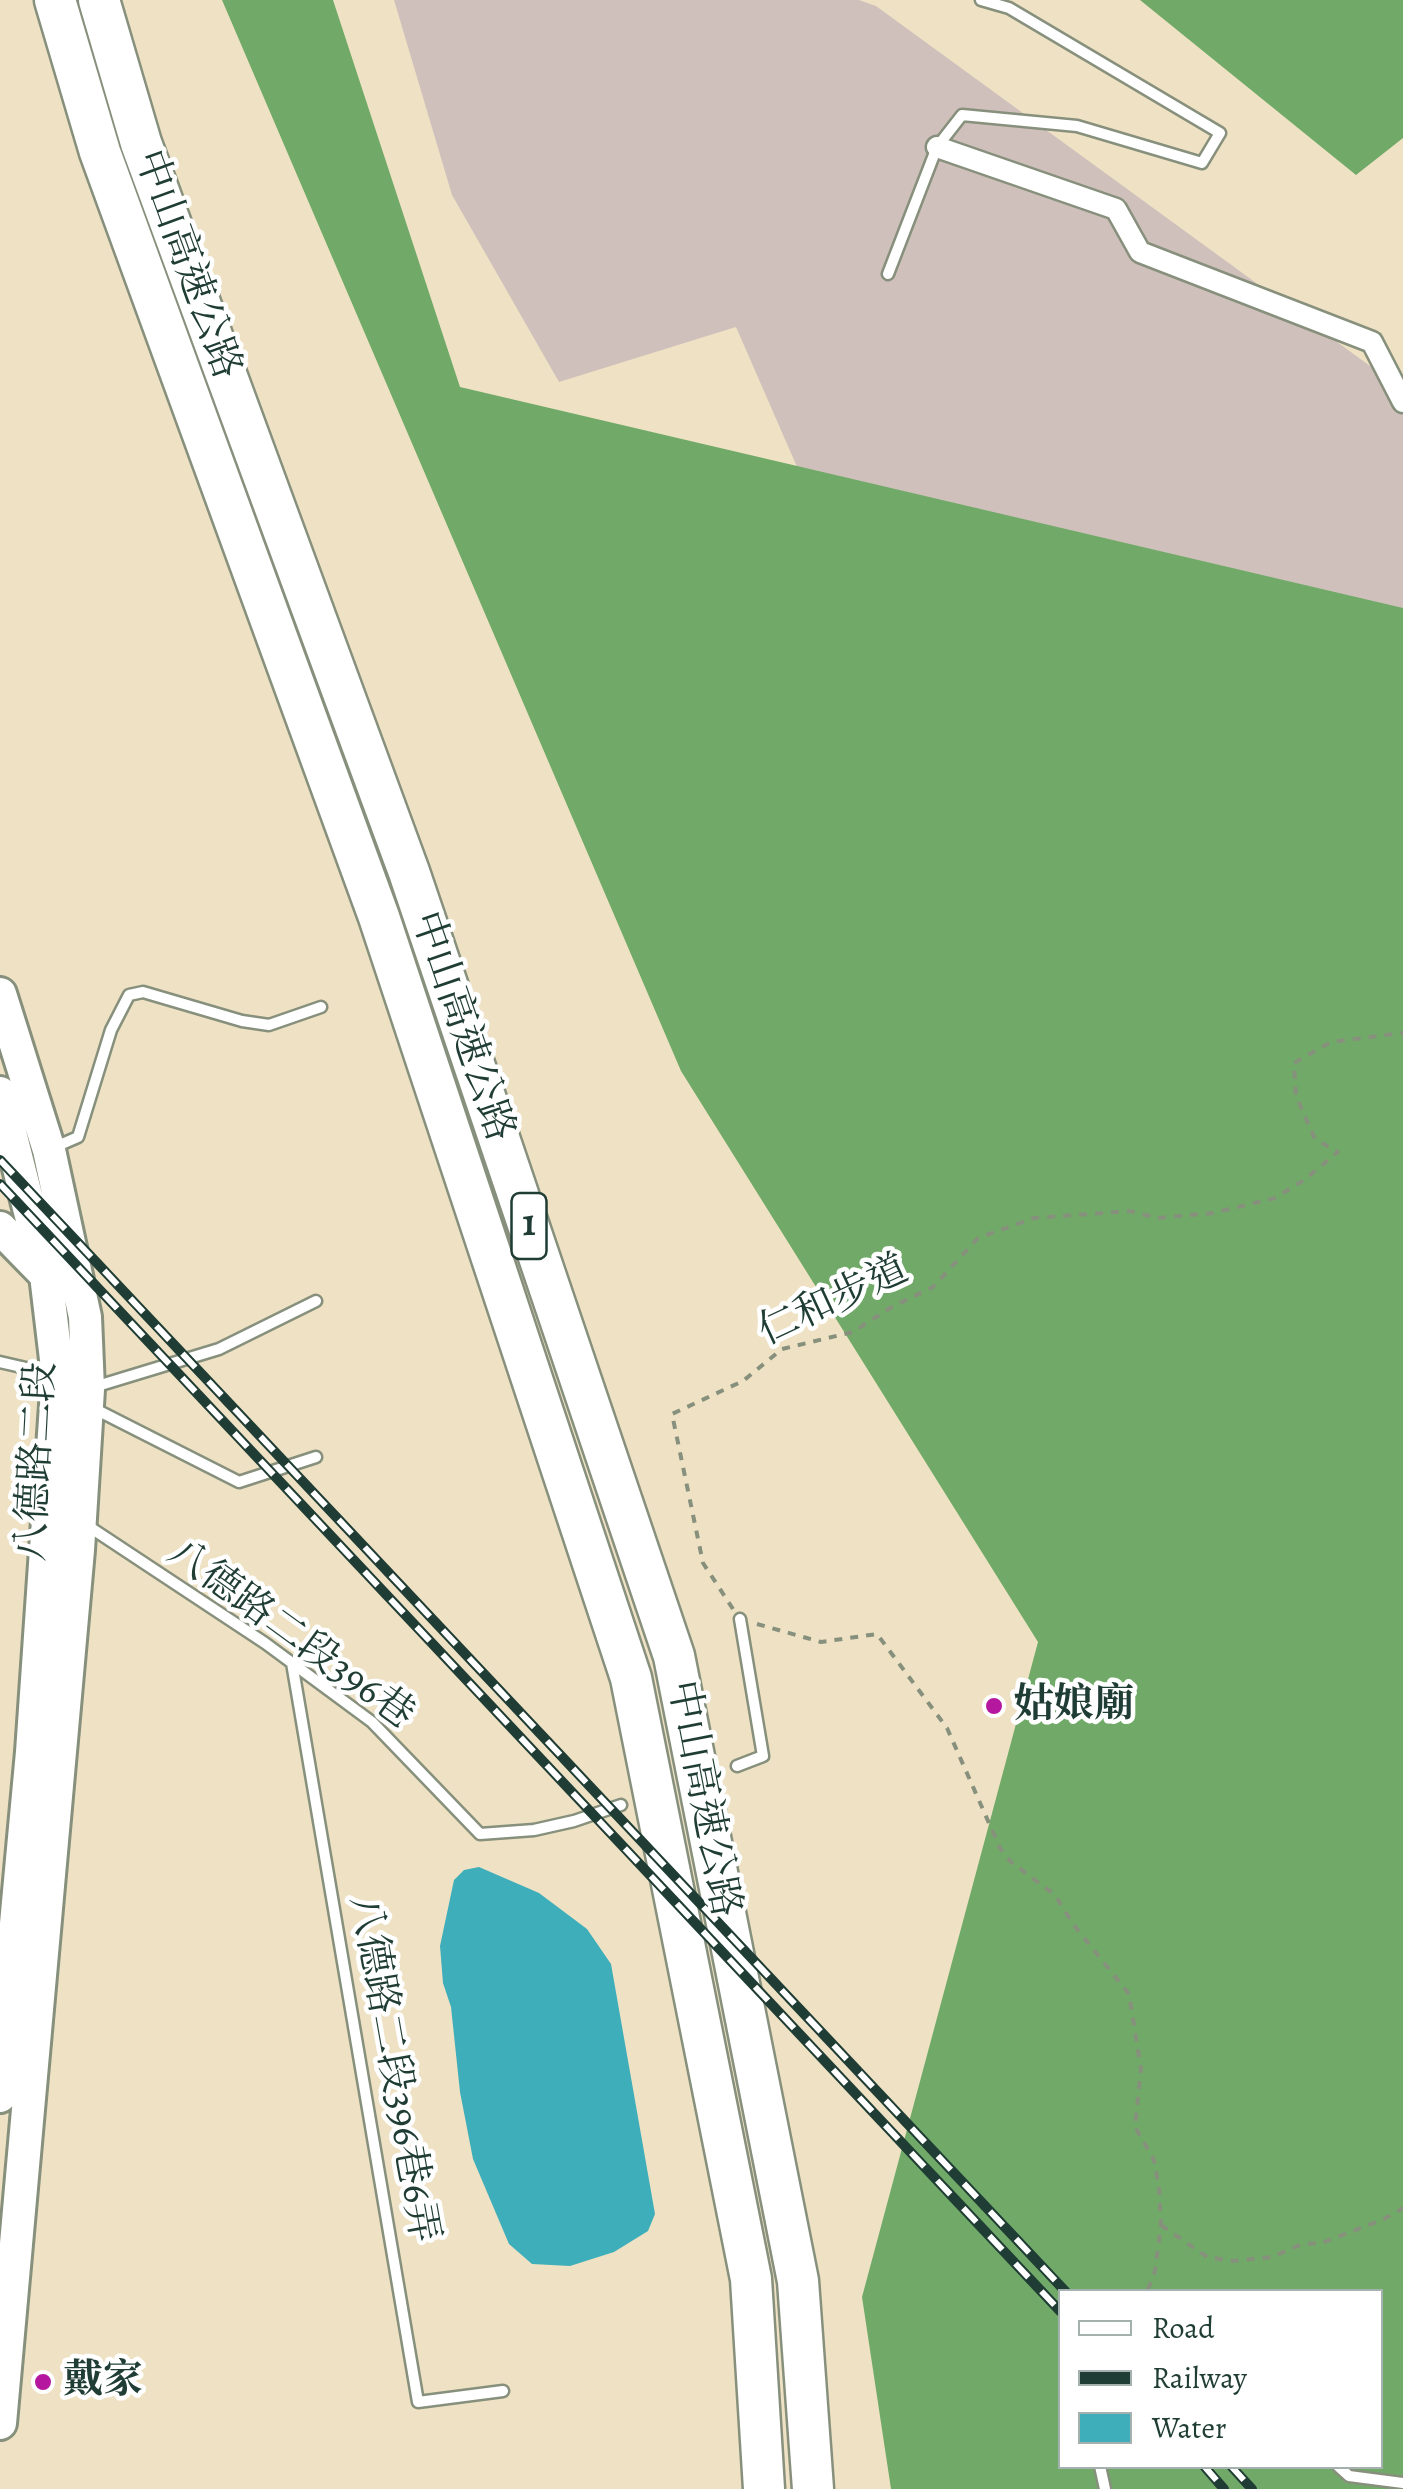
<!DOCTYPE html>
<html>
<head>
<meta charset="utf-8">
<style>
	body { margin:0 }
	#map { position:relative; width:1403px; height:2489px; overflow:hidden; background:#efe2c4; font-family:Alegreya,serif }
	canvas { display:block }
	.legend { position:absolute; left:1058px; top:2289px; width:325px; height:180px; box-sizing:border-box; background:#fff; border:2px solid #a5b1ae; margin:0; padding:12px 18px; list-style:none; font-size:30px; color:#1f3d34 }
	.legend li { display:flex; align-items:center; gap:20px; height:50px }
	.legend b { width:50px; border:2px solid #a5b1ae }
</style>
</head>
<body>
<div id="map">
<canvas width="1403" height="2489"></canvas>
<ul class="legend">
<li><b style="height:12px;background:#fff"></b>Road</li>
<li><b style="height:12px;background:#1f3d34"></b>Railway</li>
<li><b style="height:28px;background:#3eaeba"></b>Water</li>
</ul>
</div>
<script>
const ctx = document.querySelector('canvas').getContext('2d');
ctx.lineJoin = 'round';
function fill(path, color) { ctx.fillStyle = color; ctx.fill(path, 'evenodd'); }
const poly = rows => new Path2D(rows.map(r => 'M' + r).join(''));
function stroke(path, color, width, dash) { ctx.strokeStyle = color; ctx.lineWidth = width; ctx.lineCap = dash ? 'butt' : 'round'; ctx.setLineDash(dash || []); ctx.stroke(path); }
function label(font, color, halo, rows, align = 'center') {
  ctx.font = font + ' Alegreya,"Noto Serif TC",serif'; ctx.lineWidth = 9; ctx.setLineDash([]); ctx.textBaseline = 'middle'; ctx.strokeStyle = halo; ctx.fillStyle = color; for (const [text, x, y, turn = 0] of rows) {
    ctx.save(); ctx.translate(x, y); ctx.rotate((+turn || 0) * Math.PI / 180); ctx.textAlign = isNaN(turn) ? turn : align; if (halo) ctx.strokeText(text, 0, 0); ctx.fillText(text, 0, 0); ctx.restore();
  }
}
fill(poly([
	[394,0,859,0,876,6,1403,390,1403,644,849,586,736,327,559,382,452,195]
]), '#d0c0bc');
fill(poly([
	[222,0,333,0,460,387,1403,608,1403,2489,891,2489,862,2297,1038,1642,681,1071],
	[1060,2292,1380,2292,1380,2466,1060,2466],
	[1140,0,1403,0,1403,138,1356,175]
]), '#71aa68');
fill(poly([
	[479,1867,539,1893,587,1929,611,1964,655,2214,648,2231,614,2252,570,2266,532,2264,509,2244,473,2159,460,2092,451,2007,443,1983,440,1946,454,1880,464,1870]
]), '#3eaeba');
const lane = poly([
	[888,274,937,147,962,115,1077,126,1202,163,1220,133,1009,8,981,0],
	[55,1147,78,1137,111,1030,129,995,143,992,242,1021,269,1025,321,1007],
	[0,1362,52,1374],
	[94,1387,219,1349,316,1301],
	[93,1408,239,1482,316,1457],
	[85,1524,265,1643,372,1722,480,1834,534,1830,574,1821,621,1805],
	[292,1663,418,2402,503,2391],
	[737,1766,763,1756,740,1619],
	[1100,2466,1105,2489],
	[1338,2466,1349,2476,1403,2483]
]);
const street = poly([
	[937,147,1116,209,1140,252,1372,342,1403,402]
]);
const primary = poly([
	[0,994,49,1150,85,1317,88,1389,78,1550,0,2423],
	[0,1093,46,1275,58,1376,32,1752,0,2096],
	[0,1228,46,1275]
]);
const highway = poly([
	[55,0,100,152,379,917,631,1678,751,2279,764,2489],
	[99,0,141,143,409,872,674,1656,798,2281,813,2489]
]);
stroke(lane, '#87907c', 15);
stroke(street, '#87907c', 25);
stroke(primary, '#87907c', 38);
stroke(highway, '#87907c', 45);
stroke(poly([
	[733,1609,703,1563,672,1414,743,1381,782,1349,853,1332,890,1308,933,1287,978,1238,1034,1218,1130,1211,1157,1218,1213,1213,1275,1198,1304,1180,1338,1152,1315,1139,1296,1096,1294,1063,1331,1042,1403,1033],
	[757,1624,821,1642,877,1634,947,1728,1000,1848,1011,1862,1055,1895,1073,1924,1129,1994,1141,2069,1135,2127,1154,2160,1159,2188,1161,2225,1155,2271,1147,2292],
	[1161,2225,1207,2257,1233,2261,1272,2257,1302,2244,1322,2243,1384,2219,1403,2208]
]), '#87907c', 4, [8, 8]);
stroke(lane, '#fff', 10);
stroke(street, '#fff', 20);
stroke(primary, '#fff', 32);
stroke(highway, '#fff', 40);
const rail = poly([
	[0,1160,1066,2292],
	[0,1184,1060,2311],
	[1204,2466,1224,2489],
	[1231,2466,1252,2489]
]);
stroke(rail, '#1f3d34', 10);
stroke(rail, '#fff', 6, [19]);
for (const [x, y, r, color] of [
	[994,1706,10,"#b5179e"],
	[43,2382,10,"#b5179e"]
]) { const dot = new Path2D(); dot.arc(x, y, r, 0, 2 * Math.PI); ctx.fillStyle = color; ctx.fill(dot); stroke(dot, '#fff', 4); }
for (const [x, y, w] of [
	[529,1226,35]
]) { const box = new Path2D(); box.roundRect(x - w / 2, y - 33, w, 66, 8); ctx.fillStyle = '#fff'; ctx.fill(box); stroke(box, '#1f3d34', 2.5); }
label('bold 38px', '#1f3d34', null, [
	["1",529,1226]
]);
label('40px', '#1f3d34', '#fff', [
	["中山高速公路",186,265,70],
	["中山高速公路",461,1027,71],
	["仁和步道",834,1302,-25],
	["八德路二段",38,1462,-87],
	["八德路二段396巷",290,1635,36],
	["中山高速公路",702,1799,79],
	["八德路二段396巷6弄",392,2069,80]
]);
label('bold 40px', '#1f3d34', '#fff', [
	["姑娘廟",1014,1706],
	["戴家",63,2382]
], 'left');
</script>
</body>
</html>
